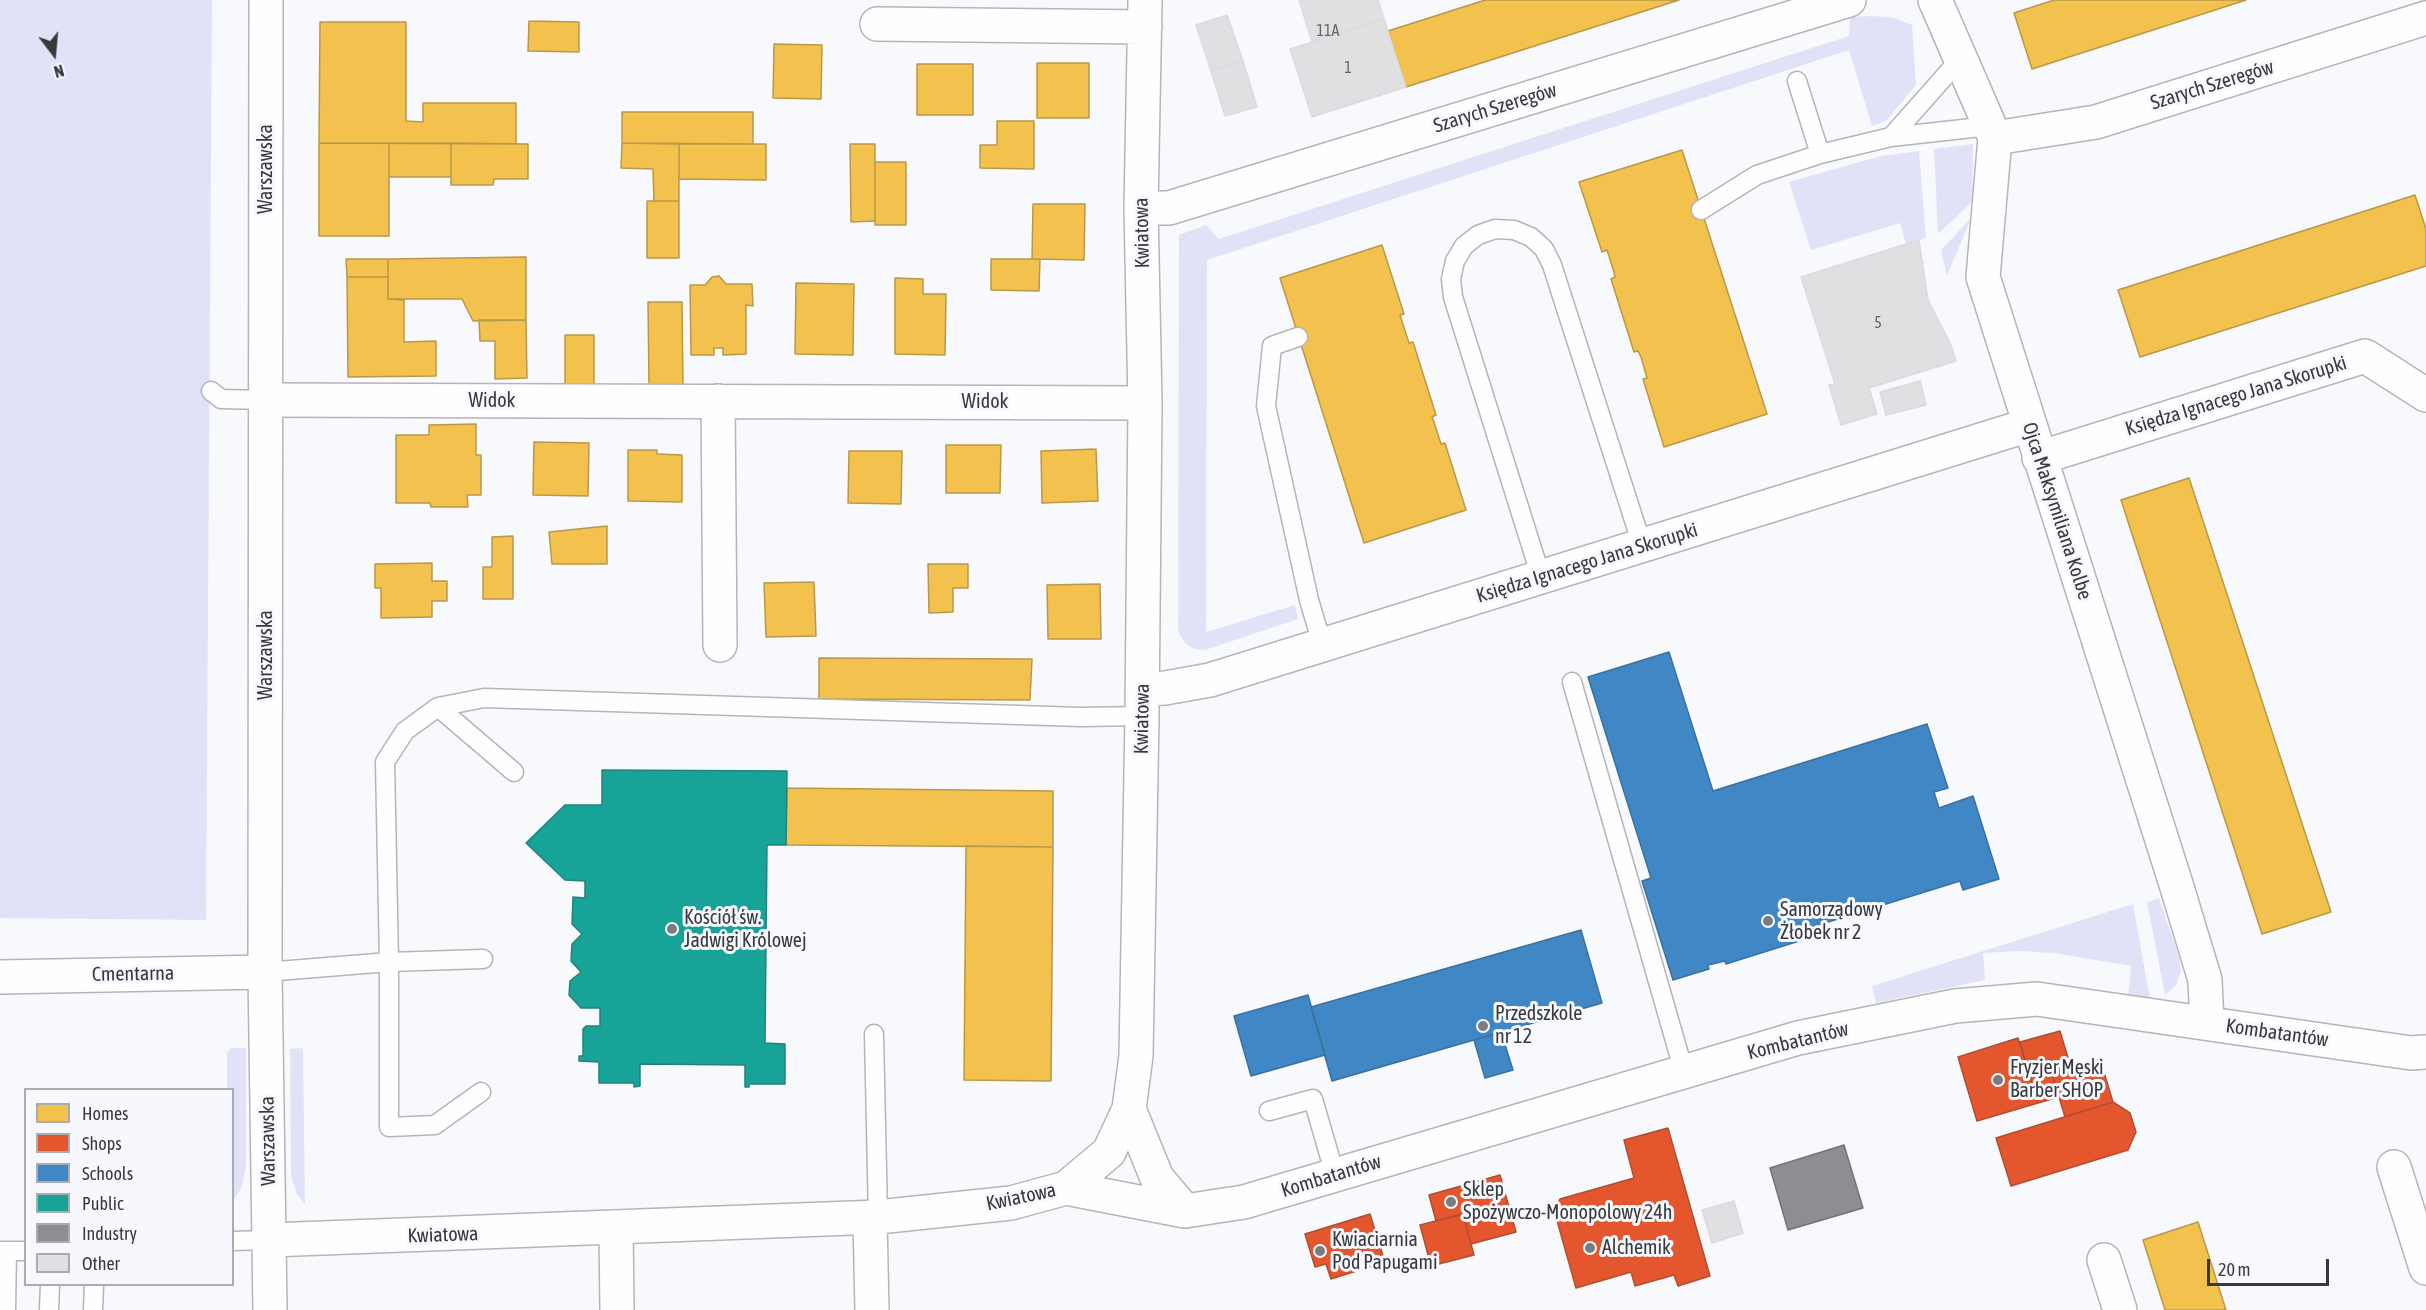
<!DOCTYPE html>
<html>
<head>
<meta charset="utf-8">
<style>
	body { margin:0 }
	#map { position:relative; width:2426px; height:1310px; overflow:hidden; background:#f8f9fd; font-family:"Asap Condensed",sans-serif }
	canvas { display:block }
	.legend { position:absolute; left:24px; top:1088px; width:210px; height:198px; box-sizing:border-box; background:#f7f8fe; border:2px solid #abacb0; margin:0; padding:8px 10px; list-style:none; font-size:18px; color:#38393c }
	.legend li { display:flex; align-items:center; gap:12px; height:30px }
	.legend b { width:30px; border:2px solid #abacb0 }
	.north { position:absolute; left:24px; top:24px; width:60px; height:60px; -webkit-text-stroke:4px #f7f8fe; paint-order:stroke; rotate:164deg; font-size:16px; font-weight:700; line-height:24px; text-align:center; color:#38393c }
	.north::after { content:''; display:block; margin:auto; width:21px; height:27px; background:#38393c; clip-path:polygon(50% 0,100% 100%,50% 72%,0 100%) }
	.scale { position:absolute; left:2207px; top:1259px; width:122px; height:27px; box-sizing:border-box; border:3px solid #38393c; border-top:0; padding-left:8px; font-size:18px; line-height:21px; white-space:nowrap; color:#38393c; -webkit-text-stroke:4px #f7f8fe; paint-order:stroke }
</style>
</head>
<body>
<div id="map">
<canvas width="2426" height="1310"></canvas>
<ul class="legend">
<li><b style="height:16px;background:#f2c14e"></b>Homes</li>
<li><b style="height:16px;background:#e4572e"></b>Shops</li>
<li><b style="height:16px;background:#3f88c5"></b>Schools</li>
<li><b style="height:16px;background:#17a398"></b>Public</li>
<li><b style="height:16px;background:#8d8d92"></b>Industry</li>
<li><b style="height:16px;background:#e0e0e3"></b>Other</li>
</ul>
<div class="north">N</div>
<div class="scale">20 m</div>
</div>
<script>
const ctx = document.querySelector('canvas').getContext('2d');
ctx.lineJoin = 'round';
function fill(path, color) { ctx.fillStyle = color; ctx.fill(path, 'evenodd'); }
const poly = rows => new Path2D(rows.map(r => 'M' + r).join(''));
function stroke(path, color, width, dash) { ctx.strokeStyle = color; ctx.lineWidth = width; ctx.lineCap = dash ? 'butt' : 'round'; ctx.setLineDash(dash || []); ctx.stroke(path); }
function label(font, color, halo, rows, align = 'center') {
  ctx.font = font + ' "Asap Condensed",sans-serif'; ctx.lineWidth = 6; ctx.setLineDash([]); ctx.textBaseline = 'middle'; ctx.strokeStyle = halo; ctx.fillStyle = color; for (const [text, x, y, turn = 0] of rows) {
    ctx.save(); ctx.translate(x, y); ctx.rotate((+turn || 0) * Math.PI / 180); ctx.textAlign = isNaN(turn) ? turn : align; if (halo) ctx.strokeText(text, 0, 0); ctx.fillText(text, 0, 0); ctx.restore();
  }
}
fill(poly([
	[0,0,212,0,206,920,0,918],
	[1873,16,1894,18,1912,25,1916,85,1886,121,1872,126,1849,50,1207,260,1206,632,1295,605,1298,619,1205,650,1194,649,1184,642,1178,631,1179,235,1206,225,1219,239,1849,36,1850,17],
	[1973,144,1972,202,1938,234,1934,149],
	[1919,151,1926,238,1906,244,1900,223,1811,250,1789,182,1881,156],
	[1971,218,1947,276,1941,250],
	[2159,898,2179,957,2181,972,2176,985,2165,995,2147,902],
	[2133,904,2150,999,2128,995,2131,966,2053,953,2019,951,1983,953,1985,980,1876,1003,1872,986],
	[231,1048,246,1048,246,1167,242,1186,233,1202,232,1090,227,1089,227,1053],
	[303,1048,305,1204,297,1194,291,1176,290,1049]
]), '#e1e2f8');
const homes = poly([
	[1485,0,1679,0,1406,87,1388,31,1485,0],
	[2054,0,2246,0,2032,69,2014,13,2054,0],
	[529,21,579,22,579,52,528,51,529,21],
	[320,22,406,22,406,121,423,122,423,103,516,103,516,144,319,143,320,22],
	[774,44,822,45,821,99,773,98,774,44],
	[1037,63,1089,63,1089,118,1037,118,1037,63],
	[917,64,973,64,973,115,917,115,917,64],
	[622,112,753,112,753,144,622,143,622,112],
	[997,121,1034,121,1034,169,980,168,980,145,997,145,997,121],
	[319,143,389,143,389,236,319,236,319,143],
	[389,143,451,143,451,177,389,177,389,143],
	[451,143,528,144,528,179,494,179,493,185,451,185,451,143],
	[622,143,679,144,679,201,654,201,653,169,621,168,622,143],
	[679,144,766,144,766,180,679,179,679,144],
	[850,144,875,144,875,221,851,222,850,144],
	[1682,150,1767,414,1664,447,1643,379,1647,378,1641,357,1638,351,1634,352,1611,279,1615,277,1614,272,1607,250,1602,252,1579,182,1682,150],
	[875,162,906,162,906,225,875,225,875,162],
	[2415,195,2426,229,2426,266,2140,357,2118,290,2415,195],
	[647,201,679,201,679,258,647,258,647,201],
	[1033,204,1085,204,1084,260,1032,259,1033,204],
	[1382,245,1404,314,1400,315,1409,343,1413,342,1436,415,1432,417,1434,422,1441,444,1445,443,1466,510,1364,543,1280,278,1382,245],
	[526,257,526,320,473,321,462,299,388,299,388,259,526,257],
	[346,259,388,259,388,277,347,277,346,259],
	[991,259,1040,259,1039,291,991,290,991,259],
	[719,276,726,284,752,284,753,306,746,305,746,354,723,355,723,348,714,348,714,355,691,355,690,285,705,285,712,277,719,276],
	[347,277,388,277,388,299,404,300,404,342,436,341,436,376,348,377,347,277],
	[895,278,923,279,923,294,946,294,945,355,895,354,895,278],
	[796,283,854,284,853,355,795,354,796,283],
	[648,302,682,302,683,386,649,386,648,302],
	[479,320,526,320,527,378,495,379,495,341,480,341,479,320],
	[565,335,594,335,594,386,565,386,565,335],
	[476,424,476,455,481,455,481,495,467,495,468,507,431,507,430,503,396,503,396,435,429,435,429,425,476,424],
	[534,442,589,443,588,496,533,495,534,442],
	[946,445,1001,445,1000,493,946,493,946,445],
	[1096,449,1098,501,1042,503,1041,451,1096,449],
	[628,450,657,450,657,454,682,455,682,502,628,501,628,450],
	[849,451,902,451,901,504,848,503,849,451],
	[2189,478,2331,912,2262,934,2121,500,2189,478],
	[607,526,607,564,552,564,549,532,607,526],
	[513,536,513,599,483,599,483,567,492,567,492,537,513,536],
	[432,563,432,581,447,581,447,601,432,601,432,617,381,618,381,588,375,588,375,564,432,563],
	[928,564,968,564,968,588,953,588,953,612,929,613,928,564],
	[814,582,816,636,766,637,764,583,814,582],
	[1100,584,1101,639,1048,639,1047,585,1100,584],
	[819,658,1032,659,1030,700,819,699,819,658],
	[787,788,1053,791,1053,847,786,845,787,788],
	[966,846,1053,847,1051,1081,964,1080,966,846],
	[2198,1222,2226,1310,2165,1310,2143,1240,2198,1222]
]);
fill(homes, '#f2c14e');
stroke(homes, '#ba9849', 1.5);
const shops = poly([
	[2060,1031,2072,1071,2053,1077,2059,1097,2038,1103,2020,1042,2060,1031],
	[2018,1038,2038,1103,1977,1121,1958,1057,2018,1038],
	[2100,1059,2113,1102,2065,1117,2053,1077,2100,1059],
	[2113,1102,2130,1113,2136,1132,2128,1150,2011,1186,1996,1138,2113,1102],
	[1668,1128,1710,1276,1678,1286,1674,1275,1635,1286,1631,1272,1576,1288,1554,1210,1560,1199,1634,1178,1624,1140,1668,1128],
	[1500,1175,1516,1232,1471,1244,1463,1214,1436,1221,1429,1195,1500,1175],
	[1370,1214,1385,1262,1331,1279,1326,1264,1315,1267,1305,1234,1370,1214],
	[1463,1214,1474,1255,1431,1266,1420,1225,1463,1214]
]);
fill(shops, '#e4572e');
stroke(shops, '#b04e32', 1.5);
const schools = poly([
	[1669,652,1713,791,1927,724,1948,788,1934,792,1939,808,1973,796,1999,879,1963,890,1960,881,1812,927,1815,936,1726,964,1725,961,1708,965,1709,969,1673,980,1642,881,1651,878,1588,677,1669,652],
	[1581,930,1602,1003,1332,1081,1311,1007,1581,930],
	[1308,995,1325,1055,1251,1076,1234,1016,1308,995],
	[1501,1032,1513,1070,1485,1078,1474,1040,1501,1032]
]);
fill(schools, '#3f88c5');
stroke(schools, '#3d709c', 1.5);
const public = poly([
	[602,770,787,771,786,845,767,845,765,1043,785,1044,785,1084,749,1084,749,1087,745,1087,745,1065,640,1064,640,1086,634,1087,634,1083,599,1083,599,1062,579,1061,579,1056,583,1056,583,1029,586,1026,600,1026,600,1008,581,1008,569,995,570,981,581,972,571,961,572,944,582,934,572,924,573,897,585,898,585,881,565,880,526,843,565,805,602,805,602,770]
]);
fill(public, '#17a398');
stroke(public, '#21837c', 1.5);
const industry = poly([
	[1844,1145,1863,1208,1788,1230,1770,1168,1844,1145]
]);
fill(industry, '#8d8d92');
stroke(industry, '#747478', 1.5);
const building = poly([
	[1299,0,1378,0,1384,19,1312,42,1299,0],
	[1227,15,1243,61,1211,71,1196,25,1227,15],
	[1384,19,1406,87,1312,117,1290,49,1384,19],
	[1243,61,1257,107,1225,116,1211,71,1243,61],
	[1919,240,1928,300,1951,345,1956,361,1869,388,1877,414,1841,425,1829,385,1835,384,1801,277,1919,240],
	[1920,381,1926,405,1886,415,1880,392,1920,381],
	[1734,1201,1743,1233,1712,1243,1702,1210,1734,1201]
]);
fill(building, '#e0e0e3');
stroke(building, '#dadbde', 1.5);
const service = poly([
	[1797,81,1820,154,1891,137,1961,58],
	[1891,137,1990,126],
	[1701,210,1757,175,1820,154],
	[1298,337,1272,346,1266,406,1309,600,1323,647],
	[211,391,221,399,267,400],
	[1541,577,1453,297,1451,279,1455,261,1464,246,1478,235,1495,229,1514,230,1531,237,1544,249,1552,265,1642,545],
	[1572,682,1684,1072],
	[438,707,514,772],
	[265,972,389,962,385,762,405,731,438,707,484,698,1081,717,1142,716],
	[874,1034,878,1217],
	[481,1092,435,1125,389,1127,389,962,483,959],
	[1269,1111,1313,1099,1335,1175],
	[232,1241,270,1240],
	[0,1251,26,1251],
	[6,1310,7,1251],
	[49,1310,50,1284],
	[93,1310,94,1284]
]);
const minor = poly([
	[1935,0,1995,138,1983,277,2176,884,2205,980,2207,1023],
	[877,24,1145,27],
	[1995,138,2096,122,2426,18],
	[1141,208,1169,208,1849,0],
	[267,400,1145,403],
	[718,401,720,645],
	[2039,458,2365,356,2426,395],
	[1142,689,1165,688,1210,680,2029,425],
	[0,977,265,972],
	[1129,1109,1157,1178,1185,1211],
	[2394,1167,2426,1268],
	[1066,1188,1185,1211,1244,1202,1798,1038,1955,1006,2037,999,2411,1053,2426,1052],
	[870,1218,872,1310],
	[616,1229,617,1310],
	[270,1240,878,1217,1011,1203,1066,1188,1109,1152,1129,1109,1136,1056,1142,716,1145,403,1141,208,1145,0],
	[2104,1260,2120,1310]
]);
const secondary = poly([
	[266,0,265,972,270,1310]
]);
stroke(service, '#b5b5b9', 21);
stroke(minor, '#b5b5b9', 36);
stroke(secondary, '#b5b5b9', 36);
stroke(service, '#fefeff', 18);
stroke(minor, '#fefeff', 33);
stroke(secondary, '#fefeff', 33);
for (const [x, y, r, color] of [
	[1768,921,6,"#7b7c80"],
	[672,929,6,"#7b7c80"],
	[1483,1026,6,"#7b7c80"],
	[1998,1080,6,"#7b7c80"],
	[1451,1202,6,"#7b7c80"],
	[1590,1248,6,"#7b7c80"],
	[1320,1251,6,"#7b7c80"]
]) { const dot = new Path2D(); dot.arc(x, y, r, 0, 2 * Math.PI); ctx.fillStyle = color; ctx.fill(dot); stroke(dot, '#f7f8fe', 2); }
label('16px', '#656668', null, [
	["11A",1328,31],
	["1",1348,68],
	["5",1878,323]
]);
label('20px', '#38393c', '#f7f8fe', [
	["Szarych Szeregów",2212,85,-17],
	["Szarych Szeregów",1495,108,-17],
	["Warszawska",266,169,-90],
	["Kwiatowa",1142,233,-91],
	["Księdza Ignacego Jana Skorupki",2236,396,-17],
	["Widok",492,401],
	["Widok",985,402],
	["Ojca Maksymiliana Kolbe",2057,511,72],
	["Księdza Ignacego Jana Skorupki",1587,563,-17],
	["Warszawska",266,655,-90],
	["Kwiatowa",1142,719,-89],
	["Cmentarna",133,974,-1],
	["Kombatantów",2277,1033,8],
	["Kombatantów",1798,1041,-14],
	["Warszawska",268,1141,-91],
	["Kombatantów",1331,1176,-17],
	["Kwiatowa",1021,1197,-12],
	["Kwiatowa",443,1235,-2]
]);
label('20px', '#38393c', '#f7f8fe', [
	["Samorządowy",1780,910],
	["Żłobek nr 2",1780,933],
	["Kościół św.",684,918],
	["Jadwigi Królowej",684,941],
	["Przedszkole",1495,1014],
	["nr 12",1495,1037],
	["Fryzjer Męski",2010,1068],
	["Barber SHOP",2010,1091],
	["Sklep",1463,1190],
	["Spożywczo-Monopolowy 24h",1463,1213],
	["Kwiaciarnia",1332,1240],
	["Pod Papugami",1332,1263],
	["Alchemik",1602,1248]
], 'left');
</script>
</body>
</html>
